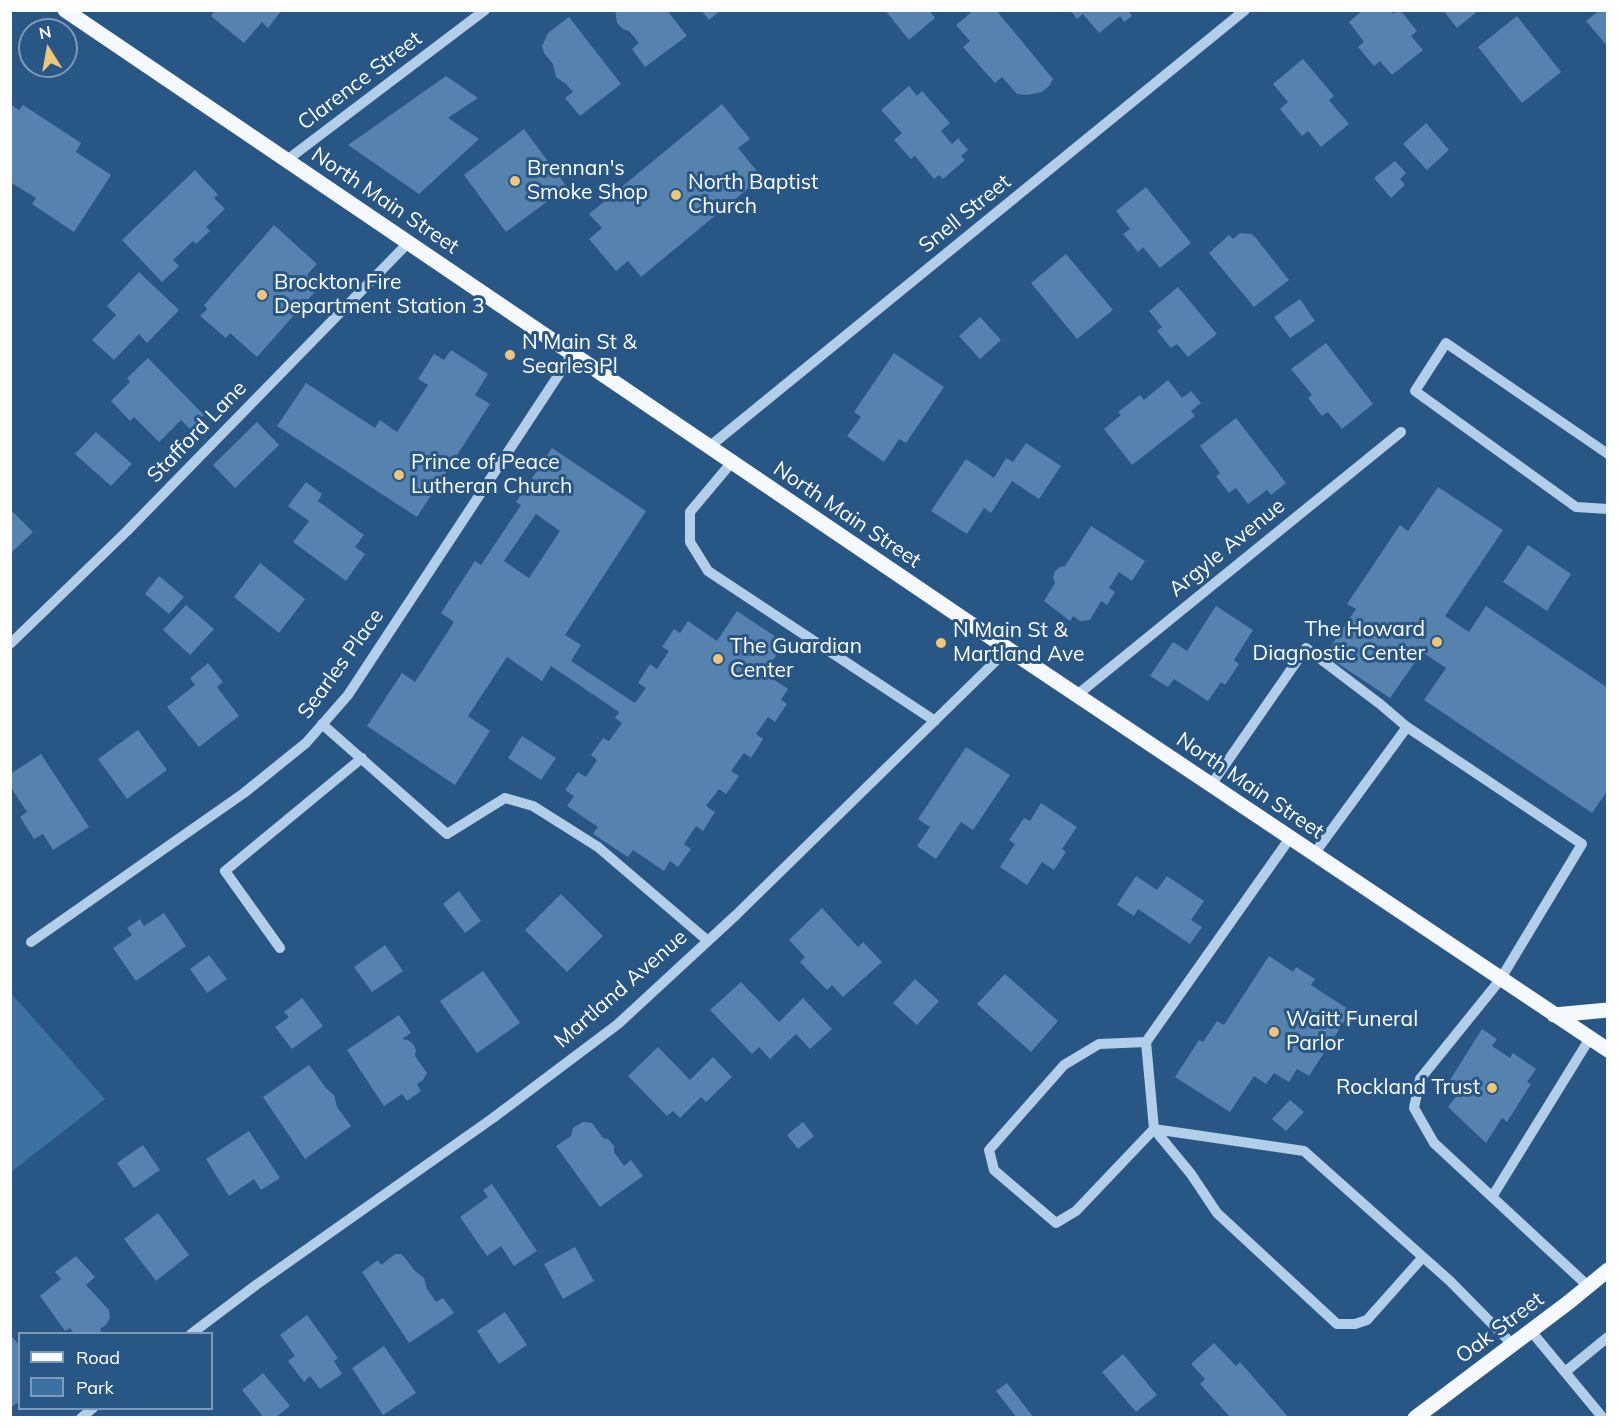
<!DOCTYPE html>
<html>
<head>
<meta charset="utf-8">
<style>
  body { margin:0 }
  #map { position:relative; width:1618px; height:1428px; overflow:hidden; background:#285685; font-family:Mulish,sans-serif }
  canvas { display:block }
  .frame { position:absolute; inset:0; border:12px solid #fff; pointer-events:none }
  .legend { position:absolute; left:18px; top:1332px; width:195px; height:78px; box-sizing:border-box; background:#285685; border:2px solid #7e9ab6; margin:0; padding:8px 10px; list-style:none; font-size:18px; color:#fff }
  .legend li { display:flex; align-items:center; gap:12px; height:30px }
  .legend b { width:30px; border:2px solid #7e9ab6 }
  .north { position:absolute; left:18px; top:18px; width:60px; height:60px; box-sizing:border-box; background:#285685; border:2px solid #7e9ab6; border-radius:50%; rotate:349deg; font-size:16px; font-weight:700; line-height:24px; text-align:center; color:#fff }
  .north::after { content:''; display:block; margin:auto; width:21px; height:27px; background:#efc679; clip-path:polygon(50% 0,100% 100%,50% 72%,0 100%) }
</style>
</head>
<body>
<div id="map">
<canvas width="1618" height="1428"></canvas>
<div class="frame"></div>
<ul class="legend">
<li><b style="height:8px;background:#f5f9fe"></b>Road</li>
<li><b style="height:16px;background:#3d71a2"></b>Park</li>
</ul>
<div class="north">N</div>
</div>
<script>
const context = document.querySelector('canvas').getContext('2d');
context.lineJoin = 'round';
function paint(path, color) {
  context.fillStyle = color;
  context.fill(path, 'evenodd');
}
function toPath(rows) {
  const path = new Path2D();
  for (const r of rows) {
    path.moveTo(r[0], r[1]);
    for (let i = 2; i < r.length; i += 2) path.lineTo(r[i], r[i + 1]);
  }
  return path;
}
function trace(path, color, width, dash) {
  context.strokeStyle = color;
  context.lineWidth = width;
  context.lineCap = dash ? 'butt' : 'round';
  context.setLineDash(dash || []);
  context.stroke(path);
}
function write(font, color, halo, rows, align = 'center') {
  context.font = font + ' Mulish,sans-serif';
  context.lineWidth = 6;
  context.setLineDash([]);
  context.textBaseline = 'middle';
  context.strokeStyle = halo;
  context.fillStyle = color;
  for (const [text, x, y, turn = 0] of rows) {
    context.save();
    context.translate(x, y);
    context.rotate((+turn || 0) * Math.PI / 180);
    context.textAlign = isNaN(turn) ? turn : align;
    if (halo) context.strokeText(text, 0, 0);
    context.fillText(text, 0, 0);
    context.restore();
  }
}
paint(toPath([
  [10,992,105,1099,11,1172,10,1172]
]), '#3d71a2');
paint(toPath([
  [215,10,282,10,268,28,262,22,244,43,211,16],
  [615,10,667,10,687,36,645,67,632,49,639,43,629,31,623,29,617,23],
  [701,10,721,10,709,20],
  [885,10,929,10,935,18,909,40],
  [974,10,996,10,1053,79,1050,85,1042,92,1028,95,1017,94,1002,77,995,83,963,47,970,41,956,25],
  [1070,10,1128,10,1132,16,1124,22,1120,16,1099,33,1083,14,1077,19],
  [1363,10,1391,10,1393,14,1400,10,1417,31,1411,36,1423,50,1392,75,1380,61,1374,66,1358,47,1364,42,1349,22],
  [1443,10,1479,10,1457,28],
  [1600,10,1608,10,1608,47,1586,21],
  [1517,16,1561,72,1522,103,1478,47],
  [569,17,621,84,580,116,565,98,573,92,566,84,556,77,553,64,544,53,542,46,548,33],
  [1303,59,1334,96,1329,100,1349,124,1321,147,1308,131,1302,136,1280,109,1288,102,1273,84],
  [446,76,478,98,448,118,479,139,419,194,348,145],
  [909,86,917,96,922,91,950,123,941,131,952,144,958,138,968,150,961,156,965,160,943,179,939,175,934,179,915,156,911,159,894,140,902,133,881,110],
  [10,104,19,110,23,105,81,143,76,152,111,175,74,232,32,204,36,198,10,182],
  [722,104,750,139,738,148,762,177,641,277,628,261,616,271,589,239,602,228,589,214],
  [1426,123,1449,150,1427,170,1403,144],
  [524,129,567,187,506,232,464,175],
  [1395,161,1406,173,1400,179,1405,185,1391,198,1374,178],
  [195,170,218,195,214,198,225,209,206,227,210,231,196,244,193,241,173,260,179,266,162,282,122,240],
  [1146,187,1191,243,1160,268,1143,247,1138,252,1123,234,1130,229,1116,211],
  [274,225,317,264,307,275,320,286,257,357,230,333,226,338,200,316,207,309,204,305],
  [1240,233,1251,234,1255,237,1289,280,1254,307,1209,253,1229,235,1233,239],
  [1066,254,1113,310,1077,339,1031,283],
  [139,272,179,310,147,343,139,334,114,360,92,340,116,315,107,306],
  [1178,287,1217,334,1188,357,1177,344,1171,348,1157,331,1162,327,1149,311],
  [1300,299,1315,321,1290,338,1274,317],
  [980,317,1001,340,980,359,959,336],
  [1326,343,1373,404,1342,429,1328,412,1322,416,1308,398,1312,395,1291,369],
  [451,350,488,374,475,395,490,404,417,517,277,426,306,383,375,428,380,420,397,432,428,385,418,379,434,354,444,360],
  [894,353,944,387,906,443,899,439,884,462,847,436,861,417,854,412],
  [148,358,204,415,190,429,181,420,159,442,134,417,130,421,111,401,130,382,127,378],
  [1168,380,1182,398,1191,391,1201,403,1191,411,1195,416,1132,465,1104,429,1121,415,1118,412,1140,395,1144,400],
  [1236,418,1286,483,1271,495,1267,490,1248,504,1236,488,1229,493,1216,476,1220,473,1200,446],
  [257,422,279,445,235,488,213,465],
  [96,432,132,464,111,486,75,454],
  [1026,443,1061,466,1039,499,1012,481,991,513,984,508,967,534,931,511,966,459,994,478,1006,458,1013,462],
  [552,448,646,511,565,635,581,645,571,661,635,703,646,688,638,683,650,664,657,669,669,651,662,647,674,629,680,633,688,621,717,641,737,611,785,643,764,673,788,689,781,700,787,704,775,722,768,717,756,734,763,739,751,758,744,753,731,771,739,776,726,794,719,789,706,806,715,812,703,831,696,826,684,844,691,849,678,867,670,861,664,871,633,850,628,857,593,834,598,827,567,806,574,796,565,790,578,772,586,777,597,760,591,755,603,738,609,741,622,723,615,718,619,712,551,666,542,681,507,657,468,716,490,731,455,785,367,726,402,673,415,682,454,622,441,613,475,561,481,565,521,505,516,502],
  [536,514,560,531,529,578,504,561],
  [306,482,322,494,318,501,364,535,355,547,365,554,346,581,293,542,309,521,288,506],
  [1438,487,1503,530,1445,616,1469,632,1486,606,1608,688,1608,790,1592,813,1424,700,1446,668,1422,652,1390,698,1325,655,1356,609,1347,604,1400,525,1408,531],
  [10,509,33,532,10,554],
  [1091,526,1145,561,1132,581,1119,572,1109,588,1115,592,1107,605,1101,601,1090,620,1080,621,1073,616,1070,621,1044,601,1055,583,1053,577,1055,571,1060,567,1065,566],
  [1528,545,1571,574,1547,611,1503,582],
  [260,563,305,599,279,633,234,597],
  [159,576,184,597,169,614,145,594],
  [186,605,214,629,190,655,163,630],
  [1216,606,1253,630,1234,660,1239,664,1225,685,1221,682,1208,701,1174,679,1168,687,1150,676,1173,642,1187,651],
  [208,663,223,682,217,687,239,716,199,747,167,707,195,685,190,678],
  [138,730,167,770,127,799,98,759],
  [522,736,556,758,541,780,508,758],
  [966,747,1010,775,973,830,961,822,936,859,917,846,930,827,918,819],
  [41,754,89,827,53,850,43,834,34,839,20,817,27,812,10,786,10,774],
  [1041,803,1077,827,1062,849,1066,852,1054,870,1042,862,1027,885,1000,867,1015,844,1009,840,1024,818,1030,821],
  [1136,876,1157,890,1167,876,1204,901,1191,920,1202,927,1190,944,1138,909,1134,916,1117,905],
  [459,891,481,921,465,933,443,904],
  [561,894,603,936,567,972,525,930],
  [822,908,858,947,863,942,882,962,843,997,832,985,827,990,800,962,805,957,789,940],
  [164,913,186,946,136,981,113,948,132,935,127,928,140,919,144,926],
  [385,945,403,971,372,992,354,967],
  [209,955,227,979,207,993,190,969],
  [1269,956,1293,972,1296,967,1315,979,1311,985,1351,1011,1309,1076,1297,1069,1289,1082,1274,1073,1266,1084,1254,1076,1230,1112,1175,1077,1199,1040,1203,1042,1217,1021,1224,1025],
  [483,971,520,1023,477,1053,440,1001],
  [1005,974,1058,1021,1031,1052,977,1004],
  [915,979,939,1001,917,1025,893,1003],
  [741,982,779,1022,803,998,832,1029,810,1049,796,1034,770,1059,759,1047,752,1054,710,1010],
  [302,998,323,1026,292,1049,275,1027,289,1017,284,1012],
  [399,1015,411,1033,402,1039,408,1040,413,1044,416,1050,415,1056,427,1073,423,1080,417,1084,421,1091,407,1101,402,1094,384,1106,347,1050],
  [1482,1029,1497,1039,1492,1046,1510,1058,1513,1053,1536,1069,1527,1082,1531,1084,1507,1122,1502,1118,1486,1143,1448,1107,1460,1091,1448,1083],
  [658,1047,690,1080,713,1057,732,1077,706,1102,701,1097,680,1118,673,1111,667,1116,628,1076],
  [309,1065,326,1088,334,1095,337,1107,351,1126,305,1159,263,1097],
  [1290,1100,1304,1112,1286,1131,1272,1119],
  [583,1122,592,1123,603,1138,608,1139,614,1146,614,1152,624,1166,631,1160,643,1176,600,1207,556,1146,571,1136,573,1128],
  [803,1122,814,1136,798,1149,787,1135],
  [249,1131,280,1178,261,1190,254,1179,229,1196,206,1159],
  [143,1145,160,1170,134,1188,117,1163],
  [492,1184,537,1251,514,1266,501,1246,487,1256,460,1217,488,1197,483,1190],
  [158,1213,189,1255,156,1281,124,1239],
  [575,1247,594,1281,563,1299,544,1264],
  [395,1254,401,1254,406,1259,414,1270,424,1278,427,1289,436,1302,443,1298,454,1313,409,1343,362,1272,378,1260,381,1265],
  [76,1256,95,1277,86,1285,109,1310,110,1318,106,1325,100,1329,103,1334,74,1334,70,1328,65,1331,40,1296,61,1279,55,1272],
  [505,1312,527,1345,499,1364,477,1331],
  [307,1315,338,1358,334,1361,342,1374,320,1389,310,1376,304,1382,288,1361,295,1356,280,1335],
  [10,1334,20,1346,20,1401,10,1408],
  [1214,1343,1236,1366,1240,1362,1289,1418,1231,1418,1200,1384,1205,1379,1191,1364],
  [384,1346,416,1393,383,1415,352,1368],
  [1123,1354,1157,1395,1136,1412,1102,1372],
  [263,1373,290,1406,275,1418,264,1418,242,1390],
  [1007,1383,1034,1418,1017,1418,996,1391]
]), '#5582af');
trace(toPath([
  [287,160,485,10],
  [709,447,1245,10],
  [1608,454,1446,343,1415,391,1576,507,1608,509],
  [732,462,690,512,690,542,708,571,935,721],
  [10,644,127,531,408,243],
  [1077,695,1401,432],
  [322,724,447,834,505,798,533,806,598,847,708,941],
  [1211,785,1306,648,1380,704,1407,727],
  [1314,854,1407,727,1582,844,1500,980,1420,1079,1414,1108,1434,1143,1588,1286],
  [31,942,244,793,306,743,348,695,573,353],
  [280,948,225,871,362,758],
  [1146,1042,1099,1044,1064,1065,989,1150,994,1170,1056,1223,1076,1211,1154,1129,1146,1042,1290,838],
  [1492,1197,1590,1038],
  [1423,1257,1367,1320,1355,1324,1337,1324,1217,1213,1191,1174,1154,1129,1304,1151,1423,1257,1450,1281,1513,1345],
  [1531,1331,1603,1418],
  [191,1334,256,1285,493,1118,618,1024,736,915,1008,649],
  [1565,1372,1608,1337],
  [81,1418,93,1408]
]), '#b3cee8', 10);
trace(toPath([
  [65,10,1008,649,1608,1050],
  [1554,1015,1608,1010],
  [1415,1418,1569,1302,1608,1270]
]), '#f5f9fe', 15);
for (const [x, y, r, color] of [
  [515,181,6,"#efc679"],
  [676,195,6,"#efc679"],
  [262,295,6,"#efc679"],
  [510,355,6,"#efc679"],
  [399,475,6,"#efc679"],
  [1437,642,6,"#efc679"],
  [941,643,6,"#efc679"],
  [718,659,6,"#efc679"],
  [1274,1032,6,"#efc679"],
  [1492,1088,6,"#efc679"]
]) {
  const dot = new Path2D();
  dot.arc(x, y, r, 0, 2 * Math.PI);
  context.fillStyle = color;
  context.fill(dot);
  trace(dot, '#285685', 2);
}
write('21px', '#fff', '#285685', [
  ["Clarence Street",360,81,-37],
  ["North Main Street",385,201,34],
  ["Snell Street",965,214,-39],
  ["Stafford Lane",197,432,-46],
  ["North Main Street",847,515,34],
  ["Argyle Avenue",1227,548,-39],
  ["Searles Place",341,664,-54],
  ["North Main Street",1250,786,34],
  ["Martland Avenue",621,989,-41],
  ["Oak Street",1500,1328,-37]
]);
write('21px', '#fff', '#285685', [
  ["Brennan's",527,169],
  ["Smoke Shop",527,193],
  ["North Baptist",688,183],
  ["Church",688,207],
  ["Brockton Fire",274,283],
  ["Department Station 3",274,307],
  ["N Main St &",522,343],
  ["Searles Pl",522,367],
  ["Prince of Peace",411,463],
  ["Lutheran Church",411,487],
  ["The Howard",1425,630,"right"],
  ["Diagnostic Center",1425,654,"right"],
  ["N Main St &",953,631],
  ["Martland Ave",953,655],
  ["The Guardian",730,647],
  ["Center",730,671],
  ["Waitt Funeral",1286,1020],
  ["Parlor",1286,1044],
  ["Rockland Trust",1480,1088,"right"]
], 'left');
</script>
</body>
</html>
